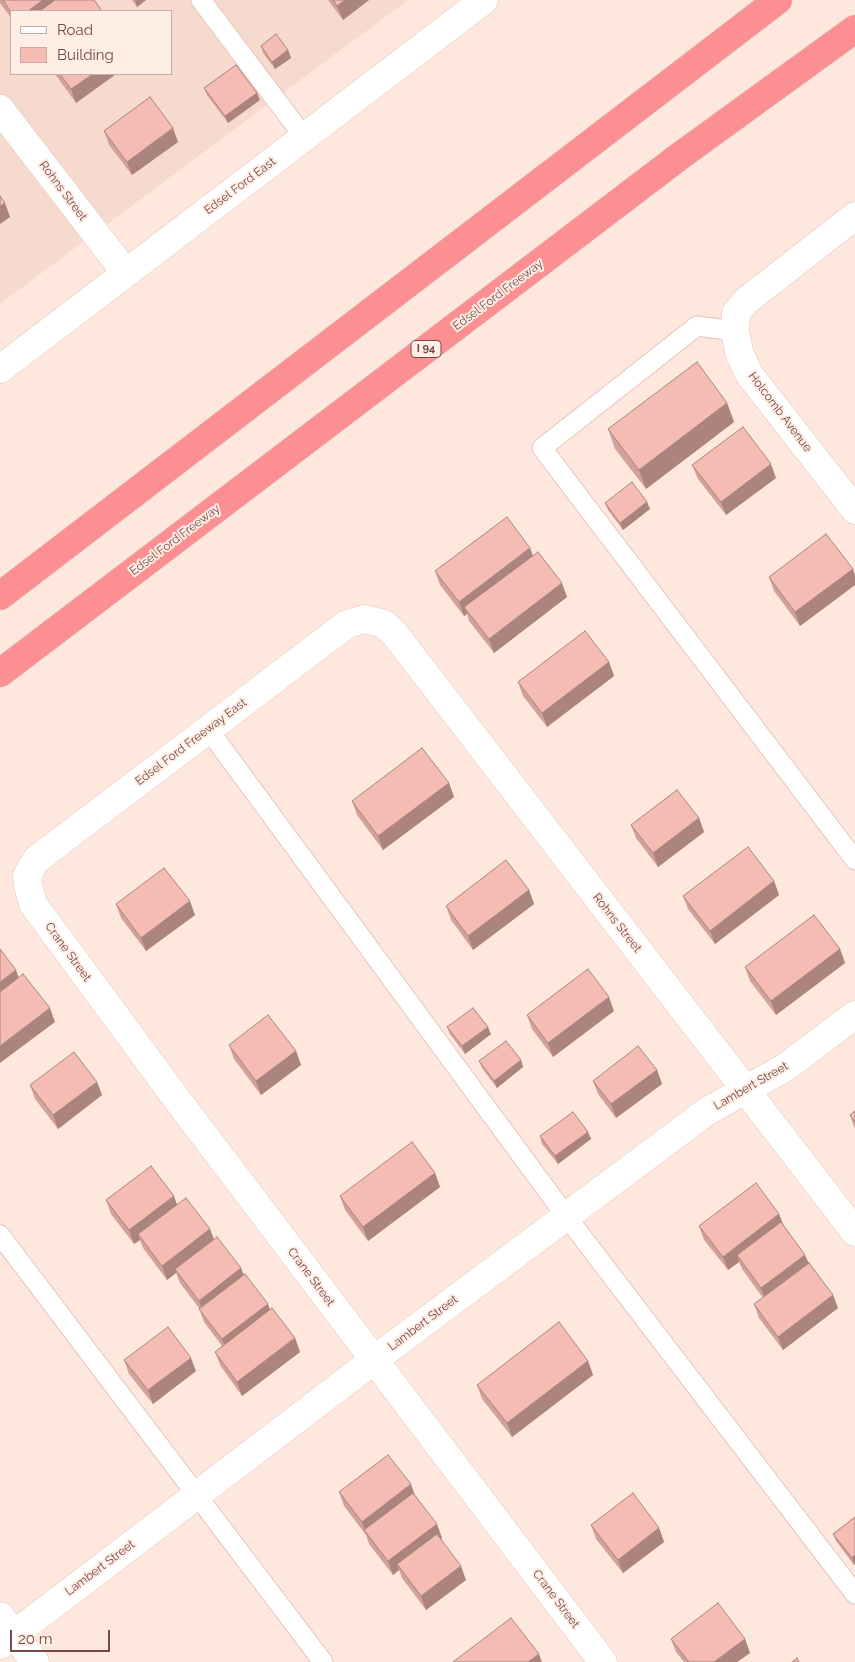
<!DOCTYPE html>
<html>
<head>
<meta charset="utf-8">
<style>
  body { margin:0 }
  #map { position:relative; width:855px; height:1662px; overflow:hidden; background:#fee8dd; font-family:Raleway,sans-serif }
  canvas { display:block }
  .legend { position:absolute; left:10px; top:10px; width:162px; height:65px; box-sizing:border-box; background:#ffeee5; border:1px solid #c7aca5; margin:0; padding:6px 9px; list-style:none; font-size:15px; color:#744945 }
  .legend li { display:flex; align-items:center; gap:10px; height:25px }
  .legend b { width:25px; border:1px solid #c7aca5 }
  .scale { position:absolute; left:10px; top:1630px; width:100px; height:22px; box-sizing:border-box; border:2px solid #744945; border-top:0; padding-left:6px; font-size:15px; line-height:18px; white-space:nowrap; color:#744945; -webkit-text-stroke:4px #ffeee5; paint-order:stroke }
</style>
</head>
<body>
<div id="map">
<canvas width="855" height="1662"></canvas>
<ul class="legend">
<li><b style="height:6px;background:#fff"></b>Road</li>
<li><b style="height:14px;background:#f4bcb3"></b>Building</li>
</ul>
<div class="scale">20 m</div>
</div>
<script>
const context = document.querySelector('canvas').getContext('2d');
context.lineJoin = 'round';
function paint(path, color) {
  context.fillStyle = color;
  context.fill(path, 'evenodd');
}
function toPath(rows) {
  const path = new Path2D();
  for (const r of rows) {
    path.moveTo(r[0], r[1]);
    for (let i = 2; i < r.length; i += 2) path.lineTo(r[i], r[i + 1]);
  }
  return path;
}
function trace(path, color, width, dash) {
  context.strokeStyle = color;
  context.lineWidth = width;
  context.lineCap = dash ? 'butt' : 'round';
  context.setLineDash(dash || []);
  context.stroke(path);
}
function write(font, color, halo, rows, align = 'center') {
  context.font = font + ' Raleway,sans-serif';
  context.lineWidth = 4;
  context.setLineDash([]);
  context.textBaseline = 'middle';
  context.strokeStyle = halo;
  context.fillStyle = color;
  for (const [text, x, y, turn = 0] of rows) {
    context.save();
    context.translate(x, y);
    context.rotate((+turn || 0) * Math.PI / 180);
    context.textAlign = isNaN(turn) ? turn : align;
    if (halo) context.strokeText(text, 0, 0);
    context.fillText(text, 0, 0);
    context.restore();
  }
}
paint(toPath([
  [0,0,408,0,0,304],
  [11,11,171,11,171,74,11,74]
]), '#f7dace');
const service = toPath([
  [201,0,304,137],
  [735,331,697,326,542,448,855,860],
  [208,729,566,1216,855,1594],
  [0,1235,323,1662]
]);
const minor = toPath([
  [0,109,126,273],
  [855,216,746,301,736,313,735,331,739,352,749,374,855,510],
  [0,1616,35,1662],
  [0,1645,374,1360,706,1112,786,1067,855,1015],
  [603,1662,173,1094,33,904,28,886,27,876,36,860,347,624,365,619,384,624,394,633,855,1232]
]);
const tertiary = toPath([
  [0,369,484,0]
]);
const motorway = toPath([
  [0,596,778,0],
  [0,673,680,156,855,29]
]);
trace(service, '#e4c4bc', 21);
trace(minor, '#e4c4bc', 29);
trace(tertiary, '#e4c4bc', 29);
trace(motorway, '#d8cccb', 29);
trace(service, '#fff', 19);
trace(minor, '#fff', 28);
trace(tertiary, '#fff', 28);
trace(motorway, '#fc8f91', 28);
paint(toPath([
  [0,0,94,0,11,11,11,18,0,3],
  [132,0,146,0,137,7],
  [328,0,369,0,343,20],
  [261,46,288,50,291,58,275,69,263,53],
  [55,74,116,74,76,103],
  [204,88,257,93,260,100,228,123,207,95],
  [104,131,178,142,132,175,109,145],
  [727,403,734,422,646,489,615,449,608,429],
  [692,465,776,478,726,515,698,479],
  [647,502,650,509,623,530,608,510,605,503],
  [530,548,533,556,567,597,494,653,469,621,467,614,464,616,440,585,435,571],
  [853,569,855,576,855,585,800,626,774,591,769,577],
  [609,662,614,676,547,727,523,696,518,682],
  [449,783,454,797,383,850,357,815,352,801],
  [699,818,704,832,658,867,636,838,631,825],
  [774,881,779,895,715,944,688,909,683,896],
  [529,890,534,904,473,950,451,920,446,906],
  [116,904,195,915,146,951,121,918],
  [840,949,845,963,776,1015,750,981,745,967],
  [614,1011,553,1057,532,1029,527,1015],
  [447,1027,491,1034,465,1054,450,1034],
  [229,1045,296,1051,301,1065,261,1095,234,1059],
  [521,1060,523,1067,497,1088,482,1068,479,1061],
  [657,1070,662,1084,616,1118,598,1094,593,1081],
  [97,1082,102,1095,58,1129,35,1099,30,1085],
  [855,1111,855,1129,850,1115],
  [588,1132,591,1139,558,1164,542,1144,540,1136],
  [435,1173,440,1187,368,1241,345,1210,340,1196],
  [106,1200,177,1204,210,1229,214,1239,241,1268,244,1275,270,1310,295,1338,300,1352,242,1396,220,1365,215,1352,222,1346,204,1322,199,1308,180,1283,176,1273,167,1280,143,1248,140,1240,134,1244,111,1214],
  [779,1214,784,1226,809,1263,833,1295,838,1308,783,1350,759,1318,754,1304,763,1298,742,1269,739,1262,728,1270,704,1240,699,1226],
  [124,1360,196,1371,153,1404,129,1374],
  [588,1361,593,1375,512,1437,482,1399,477,1385],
  [339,1492,415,1496,442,1538,441,1539,466,1580,426,1610,402,1578,399,1570,393,1575,369,1544,366,1535,344,1506],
  [855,1517,855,1564,854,1565,836,1541,833,1534],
  [591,1525,659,1528,664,1542,623,1573,596,1539],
  [671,1639,745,1639,750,1653,737,1662,684,1662,676,1652]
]), '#d2a29a');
paint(toPath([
  [43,0,67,0,52,11,28,11],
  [135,0,146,0,137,7],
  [345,0,369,0,343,20,337,6],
  [288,50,291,58,275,69,272,62],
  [93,74,116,74,76,103,71,89],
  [257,93,260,100,228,123,225,116],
  [173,128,178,142,132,175,127,162],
  [5,203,10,217,0,224,0,206],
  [727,403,734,422,646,489,639,470],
  [771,464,776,478,726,515,721,502],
  [647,502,650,509,623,530,620,523],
  [530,548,535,562,464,607,467,614,464,616,459,602],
  [853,569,855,576,855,585,800,626,795,612],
  [562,583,567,597,494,653,489,639],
  [609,662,614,676,547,727,542,713],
  [449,783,454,797,383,850,378,836],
  [699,818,704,832,658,867,653,853],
  [774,881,779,895,715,944,710,931],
  [529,890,534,904,473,950,468,936],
  [190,901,195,915,146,951,141,938],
  [840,949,845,963,776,1015,771,1001],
  [16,970,21,984,0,1000,0,982],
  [609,997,614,1011,553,1057,548,1043],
  [50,1008,55,1022,0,1063,0,1046],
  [488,1027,491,1034,465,1054,462,1046],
  [296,1051,301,1065,261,1095,256,1081],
  [521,1060,523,1067,497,1088,494,1081],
  [657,1070,662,1084,616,1118,611,1104],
  [97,1082,102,1095,58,1129,53,1115],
  [588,1132,591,1139,558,1164,555,1156],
  [435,1173,440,1187,368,1241,363,1227],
  [174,1196,179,1210,138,1234,140,1240,134,1244,129,1230],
  [779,1214,784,1228,737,1255,739,1262,728,1270,723,1257],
  [210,1229,215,1243,175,1269,176,1273,167,1280,162,1266],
  [805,1255,811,1268,766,1302,761,1288],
  [241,1268,246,1282,204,1315,199,1301],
  [833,1295,838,1308,783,1350,778,1337],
  [268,1304,273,1318,227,1353,222,1339],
  [295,1338,300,1352,242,1396,237,1382],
  [191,1358,196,1371,153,1404,148,1390],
  [588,1361,593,1375,512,1437,507,1423],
  [411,1484,416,1498,365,1531,362,1522],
  [437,1524,442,1538,400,1569,397,1564,399,1570,393,1575,388,1561],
  [659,1528,664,1542,623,1573,618,1560],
  [855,1555,855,1564,854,1565,852,1558],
  [461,1566,466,1580,426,1610,421,1596],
  [745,1639,750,1653,737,1662,714,1662],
  [539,1654,542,1662,528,1662]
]), '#ab847d');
const building = toPath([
  [3,0,43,0,28,11,11,12,3,0],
  [55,0,94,0,102,11,40,11,55,0],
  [333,0,345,0,337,6,333,0],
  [276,34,288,50,272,62,261,46,276,34],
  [236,65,257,93,225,116,204,88,236,65],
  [60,74,93,74,71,89,60,74],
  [150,97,173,128,127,162,104,131,150,97],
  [0,196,5,203,0,206,0,196],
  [697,362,727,403,639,470,608,429,697,362],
  [743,427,771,464,721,502,692,465,743,427],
  [632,482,647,502,620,523,605,503,632,482],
  [507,517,530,548,459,602,435,571,507,517],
  [826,534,853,569,795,612,769,577,826,534],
  [538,552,562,583,489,639,464,607,538,552],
  [585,631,609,662,542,713,518,682,585,631],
  [422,748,449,783,378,836,352,801,422,748],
  [677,790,699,818,653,853,631,825,677,790],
  [748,847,774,881,710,931,683,896,748,847],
  [506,860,529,890,468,936,446,906,506,860],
  [164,868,190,901,141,938,116,904,164,868],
  [814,915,840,949,771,1001,745,967,814,915],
  [0,949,16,970,0,982,0,949],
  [588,969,609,997,548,1043,527,1015,588,969],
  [23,974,50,1008,0,1046,0,992,23,974],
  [473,1008,488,1027,462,1046,447,1027,473,1008],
  [268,1015,296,1051,256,1081,229,1045,268,1015],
  [506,1041,521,1060,494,1081,479,1061,506,1041],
  [638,1046,657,1070,611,1104,593,1081,638,1046],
  [74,1052,97,1082,53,1115,30,1085,74,1052],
  [855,1111,855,1122,850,1115,855,1111],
  [573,1112,588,1132,555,1156,540,1136,573,1112],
  [412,1142,435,1173,363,1227,340,1196,412,1142],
  [151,1166,174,1196,129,1230,106,1200,151,1166],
  [756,1183,779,1214,723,1257,699,1226,756,1183],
  [186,1198,210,1229,162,1266,138,1234,186,1198],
  [781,1222,805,1255,761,1288,737,1255,781,1222],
  [217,1237,241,1268,199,1301,175,1269,217,1237],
  [809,1263,833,1295,778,1337,754,1304,809,1263],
  [245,1274,268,1304,222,1339,199,1309,245,1274],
  [272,1308,295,1338,237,1382,215,1352,272,1308],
  [559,1322,588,1361,507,1423,477,1385,559,1322],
  [168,1327,191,1358,148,1390,124,1360,168,1327],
  [388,1455,411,1484,362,1522,339,1492,388,1455],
  [413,1493,437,1524,388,1561,364,1530,413,1493],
  [633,1493,659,1528,618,1560,591,1525,633,1493],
  [855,1517,855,1555,852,1558,833,1534,855,1517],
  [437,1534,461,1566,421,1596,397,1564,437,1534],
  [718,1603,745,1639,714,1662,689,1662,671,1639,718,1603],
  [511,1618,539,1654,528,1662,453,1662,511,1618],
  [797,1658,799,1662,792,1662,797,1658]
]);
paint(building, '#f4bcb3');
trace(building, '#ab847d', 1);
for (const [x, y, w] of [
  [426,349,30]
]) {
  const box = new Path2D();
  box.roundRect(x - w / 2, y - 8.5, w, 17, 4);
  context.fillStyle = '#ffeee5';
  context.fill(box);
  trace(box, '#744945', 1);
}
write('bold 11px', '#744945', null, [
  ["I 94",426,349]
]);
write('12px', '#744945', '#ffeee5', [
  ["Edsel Ford East",240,186,-37],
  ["Rohns Street",63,191,53],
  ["Edsel Ford Freeway",498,295,-37],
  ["Holcomb Avenue",780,412,53],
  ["Edsel Ford Freeway",175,540,-37],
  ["Edsel Ford Freeway East",191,742,-37],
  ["Rohns Street",617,923,52],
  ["Crane Street",68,952,54],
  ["Lambert Street",751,1086,-30],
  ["Crane Street",311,1277,53],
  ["Lambert Street",423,1323,-37],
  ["Lambert Street",100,1568,-37],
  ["Crane Street",556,1599,53]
]);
</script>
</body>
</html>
